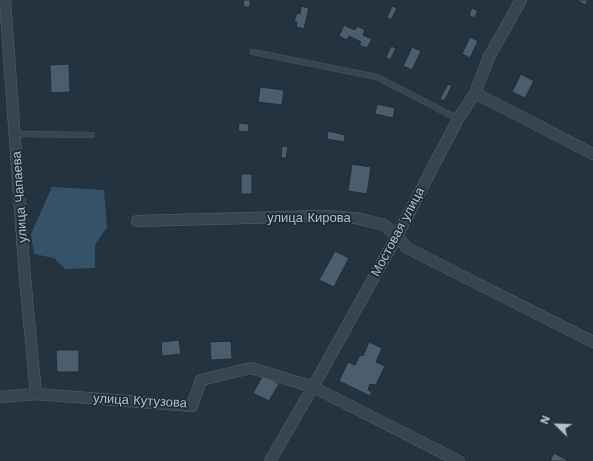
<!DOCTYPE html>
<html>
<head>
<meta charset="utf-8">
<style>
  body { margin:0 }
  #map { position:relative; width:593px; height:461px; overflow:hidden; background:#233440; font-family:"Work Sans",sans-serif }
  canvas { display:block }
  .north { position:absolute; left:537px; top:405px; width:40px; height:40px; -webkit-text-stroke:3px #1c2a35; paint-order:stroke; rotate:293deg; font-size:11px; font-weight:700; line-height:16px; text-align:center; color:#b3c0cb }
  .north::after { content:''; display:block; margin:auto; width:14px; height:18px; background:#b3c0cb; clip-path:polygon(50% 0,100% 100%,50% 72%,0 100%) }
</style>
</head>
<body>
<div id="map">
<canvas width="593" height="461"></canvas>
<div class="north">N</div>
</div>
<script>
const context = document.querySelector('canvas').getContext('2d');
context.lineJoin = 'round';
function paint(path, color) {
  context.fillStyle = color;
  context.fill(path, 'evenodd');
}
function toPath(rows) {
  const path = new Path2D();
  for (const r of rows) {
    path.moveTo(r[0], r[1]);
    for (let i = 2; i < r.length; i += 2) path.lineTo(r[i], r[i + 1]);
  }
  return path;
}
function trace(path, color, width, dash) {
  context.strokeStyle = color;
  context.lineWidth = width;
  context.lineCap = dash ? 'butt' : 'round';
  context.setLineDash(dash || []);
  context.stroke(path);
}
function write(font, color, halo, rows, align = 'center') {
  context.font = font + ' "Work Sans",sans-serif';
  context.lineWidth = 3.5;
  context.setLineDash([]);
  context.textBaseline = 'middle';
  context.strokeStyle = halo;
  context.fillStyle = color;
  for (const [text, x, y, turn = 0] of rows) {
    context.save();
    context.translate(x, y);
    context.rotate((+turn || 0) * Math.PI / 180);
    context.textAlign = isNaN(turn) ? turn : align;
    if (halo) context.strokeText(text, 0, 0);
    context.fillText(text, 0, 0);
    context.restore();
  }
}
paint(toPath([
  [52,187,104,190,107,227,95,245,95,268,65,269,54,258,34,254,31,234]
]), '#355368');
const building = toPath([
  [243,0,250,0,250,7,244,7,243,0],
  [577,0,588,0,585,5,577,0],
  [301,6,309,8,304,29,296,27,297,22,294,21,297,13,300,14,301,6],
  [392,6,397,8,391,20,387,17,392,6],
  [472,8,478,11,474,18,469,15,472,8],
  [344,25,355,30,357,26,365,30,363,35,372,39,367,48,359,45,361,42,349,36,347,40,339,36,344,25],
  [470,37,478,41,470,58,462,54,470,37],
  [391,46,396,48,390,60,386,57,391,46],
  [412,47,421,51,412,70,403,66,412,47],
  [69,64,70,92,51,93,50,65,69,64],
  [521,74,534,81,525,98,512,92,521,74],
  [448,84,452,86,444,101,440,99,448,84],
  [260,87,284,90,282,105,258,102,260,87],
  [377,104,395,108,393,118,375,114,377,104],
  [239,123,249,124,248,132,238,131,239,123],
  [328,131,345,135,344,142,327,139,328,131],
  [282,146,288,147,286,158,281,158,282,146],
  [352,164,371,167,367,194,348,191,352,164],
  [241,174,252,174,252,194,241,194,241,174],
  [335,251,349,258,334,287,319,280,335,251],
  [179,340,181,354,162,356,161,342,179,340],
  [231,341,232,359,211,360,210,342,231,341],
  [369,342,382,348,376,362,385,366,376,385,370,384,368,390,372,392,370,396,339,381,348,362,355,365,360,355,363,356,369,342],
  [56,350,79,350,79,372,57,372,56,350],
  [263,375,279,384,269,401,253,393,263,375],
  [554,453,569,461,550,461,554,453]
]);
paint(building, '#4c5e6c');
trace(building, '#1e2c37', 1);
const service = toPath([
  [253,52,377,77,458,119],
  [16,134,92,135]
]);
const minor = toPath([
  [5,0,25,278,36,394],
  [475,93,593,154],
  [137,221,322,216,356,218,384,225,397,236,407,248,593,342],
  [0,397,36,394,192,406,201,380,251,368,313,387,459,461],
  [270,461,313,387,397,236,458,119,475,93,489,57,521,0]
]);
trace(service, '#55636e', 6);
trace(minor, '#55636e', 12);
trace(service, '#374550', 5.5);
trace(minor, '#374550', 11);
write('13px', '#b3c0cb', '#1c2a35', [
  ["улица Чапаева",20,197,-94],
  ["улица Кирова",309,218],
  ["Мостовая улица",398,232,-62],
  ["улица Кутузова",140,401,3]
]);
</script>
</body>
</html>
